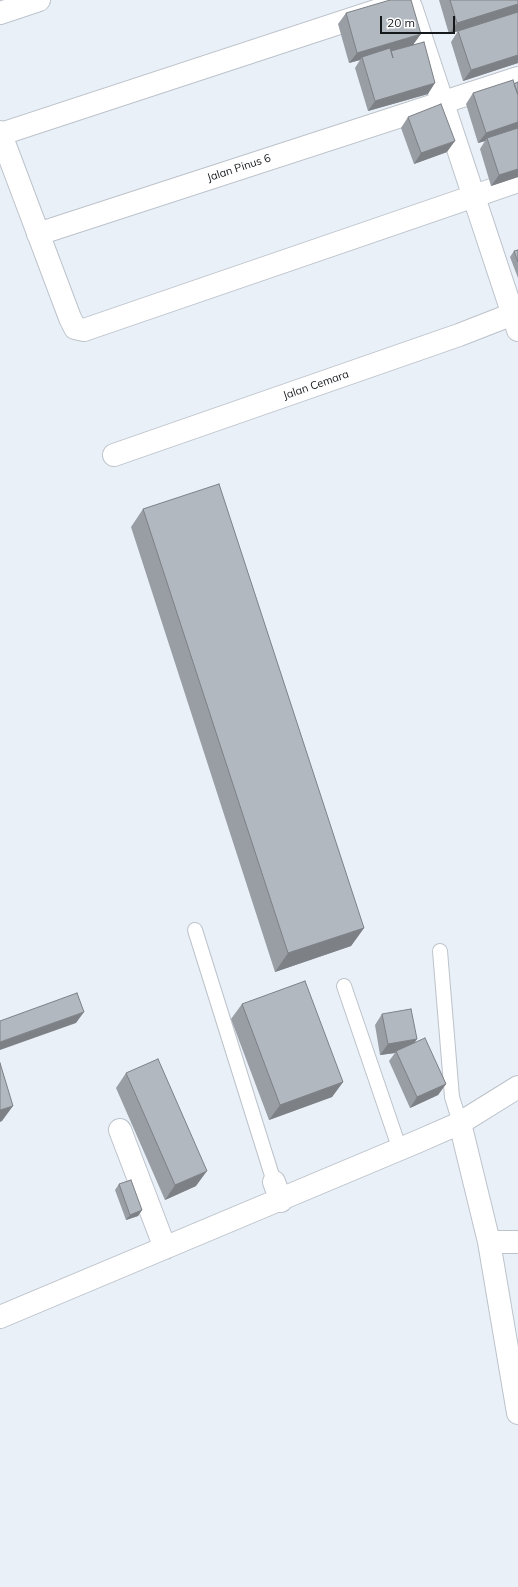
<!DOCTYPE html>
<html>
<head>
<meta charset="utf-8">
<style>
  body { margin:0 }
  #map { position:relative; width:518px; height:1587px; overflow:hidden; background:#e9f0f8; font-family:Mulish,sans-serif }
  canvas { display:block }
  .scale { position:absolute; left:380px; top:16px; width:75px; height:18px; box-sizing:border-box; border:2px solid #16191c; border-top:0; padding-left:5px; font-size:12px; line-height:14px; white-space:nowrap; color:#16191c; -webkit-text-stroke:3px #fff; paint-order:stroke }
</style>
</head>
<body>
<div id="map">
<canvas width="518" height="1587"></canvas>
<div class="scale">20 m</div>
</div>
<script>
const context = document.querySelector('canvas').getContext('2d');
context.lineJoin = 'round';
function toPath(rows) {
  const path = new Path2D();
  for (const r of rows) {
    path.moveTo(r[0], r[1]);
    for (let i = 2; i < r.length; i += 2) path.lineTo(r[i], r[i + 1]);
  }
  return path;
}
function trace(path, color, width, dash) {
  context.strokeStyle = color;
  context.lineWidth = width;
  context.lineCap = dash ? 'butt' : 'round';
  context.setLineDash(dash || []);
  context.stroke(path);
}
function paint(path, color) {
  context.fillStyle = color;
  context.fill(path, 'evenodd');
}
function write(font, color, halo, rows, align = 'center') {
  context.font = font + ' Mulish,sans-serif';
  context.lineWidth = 3.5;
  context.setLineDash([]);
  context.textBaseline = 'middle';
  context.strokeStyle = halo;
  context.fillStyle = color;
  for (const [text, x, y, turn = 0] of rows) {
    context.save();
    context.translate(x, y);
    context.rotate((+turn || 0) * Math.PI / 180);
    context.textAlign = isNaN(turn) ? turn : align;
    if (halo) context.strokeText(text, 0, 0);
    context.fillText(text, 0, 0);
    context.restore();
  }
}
const lane = toPath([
  [195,930,274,1182],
  [440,951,452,1097,460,1123],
  [344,986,400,1150]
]);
const street = toPath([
  [411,7,518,330],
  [0,13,39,0],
  [0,132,70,318,75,328,84,330,518,181],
  [1,134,409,0],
  [38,234,518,78],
  [114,455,459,335,518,312],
  [460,1123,489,1242,518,1413],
  [120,1130,165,1248],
  [274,1182,281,1201],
  [489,1242,518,1242],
  [0,1317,419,1141,460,1123,518,1087]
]);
trace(lane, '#bdc3cb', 16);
trace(street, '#bdc3cb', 24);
trace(lane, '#fff', 14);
trace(street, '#fff', 22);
paint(toPath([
  [439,0,518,0,518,63,463,81,451,42,458,31,449,34],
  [346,13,414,44,428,94,368,111,355,68,360,60,349,63,338,24],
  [518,82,518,177,491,186,480,149,485,141,478,143,466,104,473,93],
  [408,117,447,152,414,164,401,128],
  [518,250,518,278,510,257,514,251],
  [143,509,364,928,351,946,275,972,131,527],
  [242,1004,343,1082,332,1097,269,1120,231,1019],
  [382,1014,417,1039,415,1042,446,1084,438,1095,410,1108,389,1061,395,1053,380,1055,375,1025],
  [126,1073,196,1186,165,1200,116,1088],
  [119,1184,142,1210,138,1216,126,1220,115,1190]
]), '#999ea5');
paint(toPath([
  [518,4,518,13,449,34,457,23],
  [421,34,413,45,363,59,362,57,360,60,349,63,357,53],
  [518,55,518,63,463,81,471,70],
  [435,83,428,94,368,111,375,101],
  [518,122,518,131,487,138,485,141,478,143,486,133],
  [455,141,447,152,414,164,421,153],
  [518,169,518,177,491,186,499,175],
  [364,928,351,946,275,972,288,953],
  [84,1012,76,1023,0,1050,0,1042],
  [417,1039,409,1050,396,1051,395,1053,380,1055,388,1044],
  [343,1082,332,1097,269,1120,280,1105],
  [446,1084,438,1095,410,1108,417,1097],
  [13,1106,2,1121,0,1122,0,1110],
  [207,1171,196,1186,165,1200,175,1185],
  [142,1210,138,1216,126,1220,130,1215]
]), '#7d8186');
const building = toPath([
  [390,0,411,0,421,34,357,53,346,13,390,0],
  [450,0,518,0,518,4,457,23,450,0],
  [518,12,518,55,471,70,458,31,518,12],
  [424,42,435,83,375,101,362,57,390,48,393,58,391,51,424,42],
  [513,80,518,95,518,122,486,133,473,93,513,80],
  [518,82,518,95,514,84,518,82],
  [441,104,455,141,421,153,408,117,441,104],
  [518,128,518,169,499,175,487,138,518,128],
  [518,250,518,262,514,251,518,250],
  [219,484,364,928,288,953,143,509,219,484],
  [305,981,343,1082,280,1105,242,1004,305,981],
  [77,993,84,1012,0,1042,0,1021,77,993],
  [411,1009,417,1039,388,1044,382,1014,411,1009],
  [425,1038,446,1084,417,1097,396,1051,425,1038],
  [158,1059,207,1171,175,1185,126,1073,158,1059],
  [0,1063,13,1106,0,1110,0,1063],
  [131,1180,142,1210,130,1215,119,1184,131,1180]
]);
paint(building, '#b2b8c0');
trace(building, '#7d8186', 1);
write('11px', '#16191c', '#fff', [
  ["Jalan Pinus 6",239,168,-18],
  ["Jalan Cemara",316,385,-19]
]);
</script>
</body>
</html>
